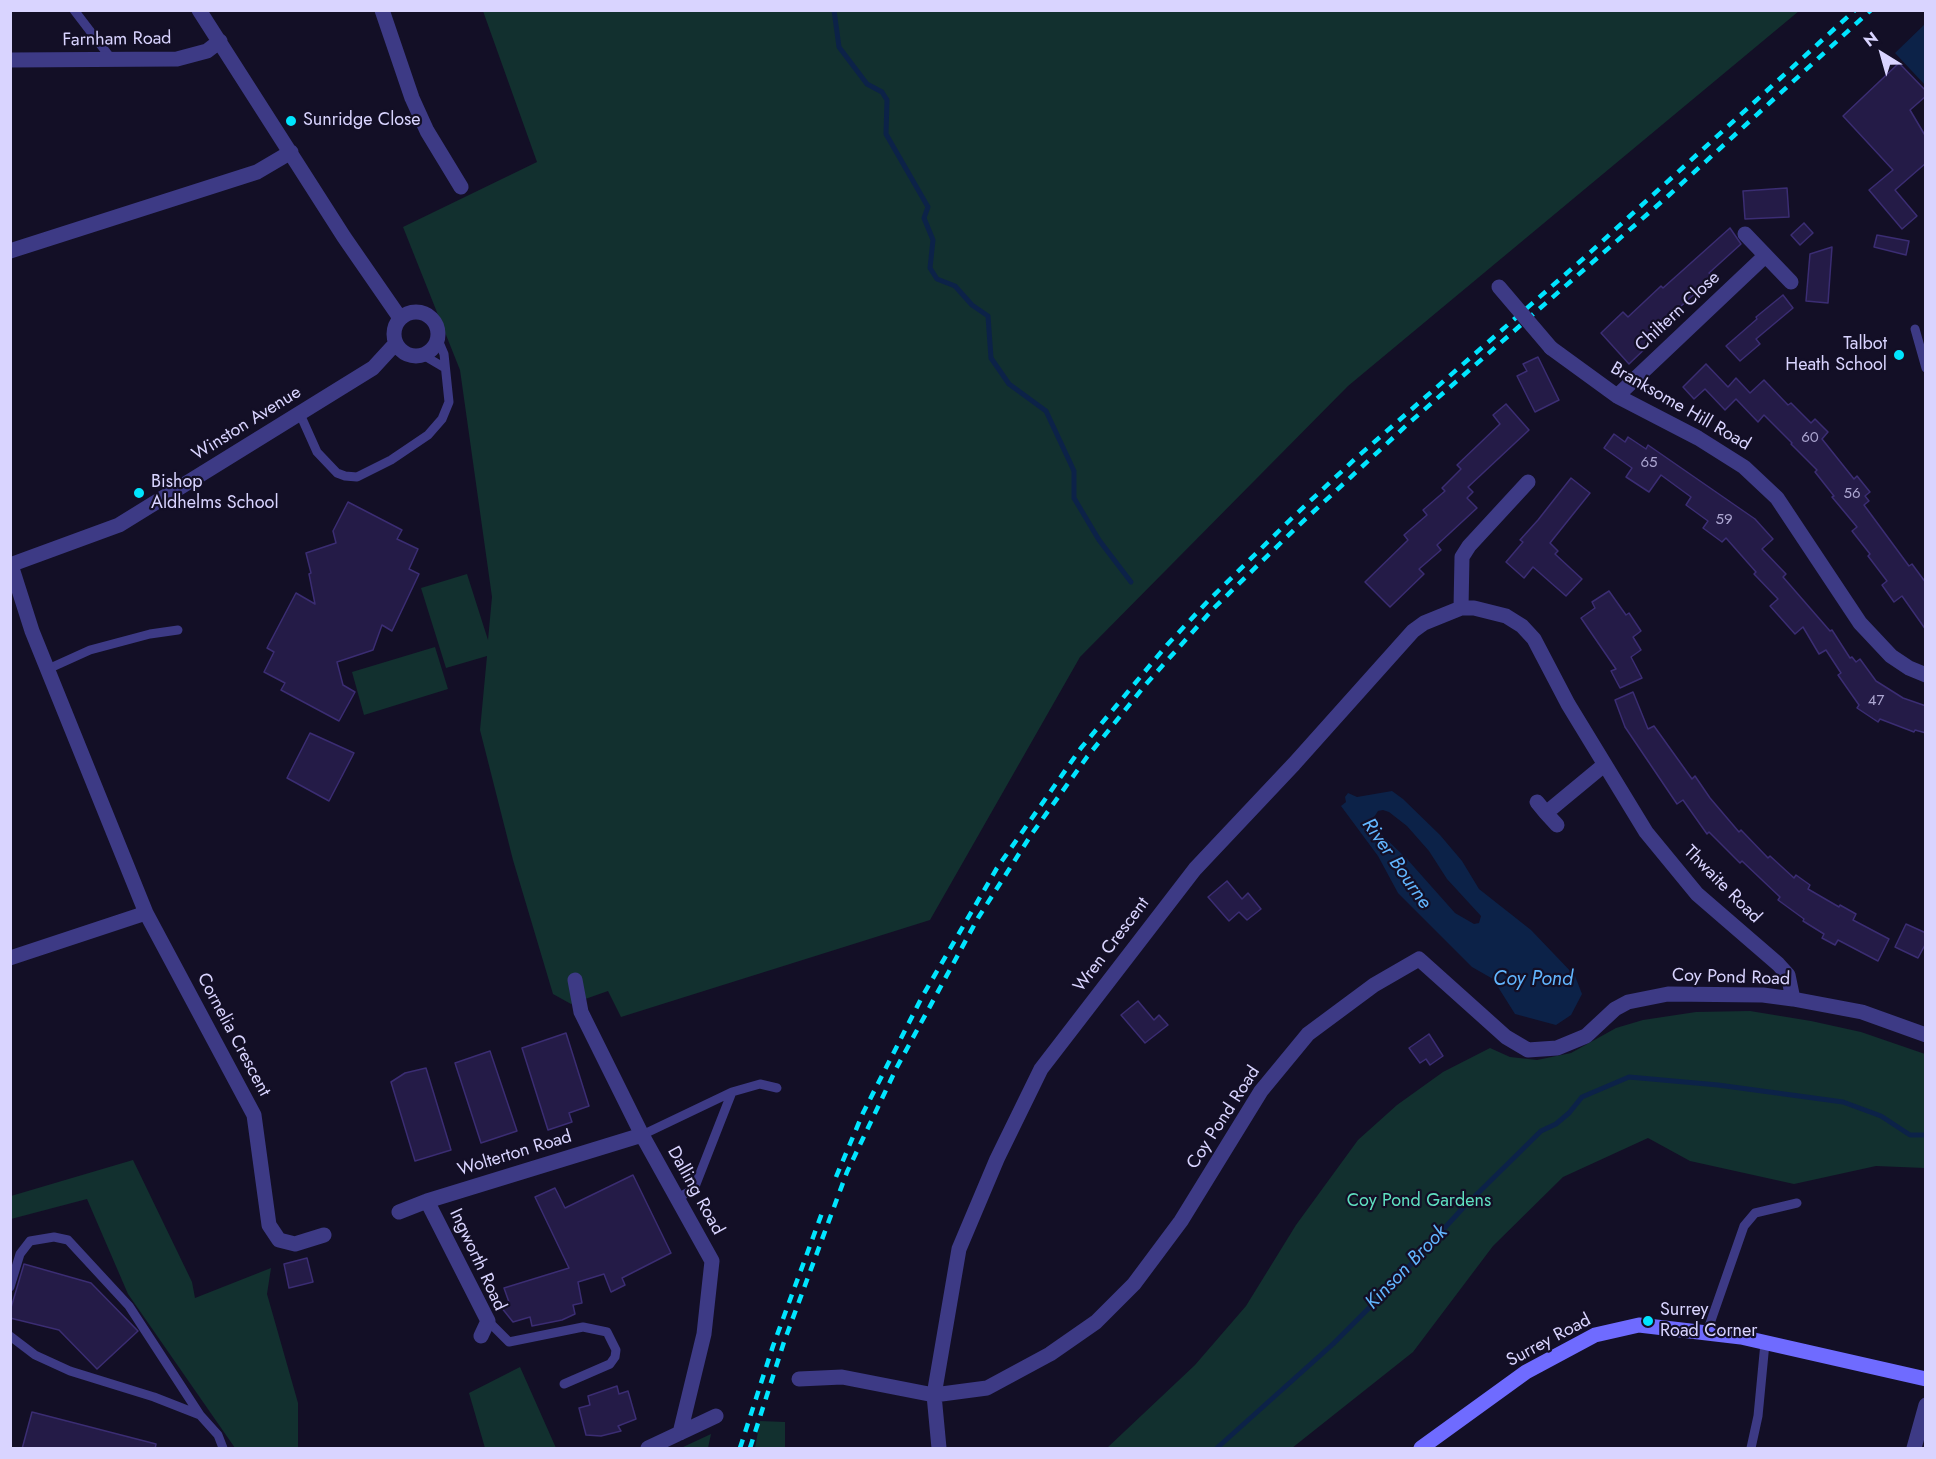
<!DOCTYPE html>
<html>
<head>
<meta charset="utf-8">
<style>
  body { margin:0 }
  #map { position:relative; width:1936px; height:1459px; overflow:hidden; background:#130f26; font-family:Jost,sans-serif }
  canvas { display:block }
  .frame { position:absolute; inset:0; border:12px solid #d9d4ff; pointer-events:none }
  .north { position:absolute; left:1852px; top:24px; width:60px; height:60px; -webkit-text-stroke:4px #130f26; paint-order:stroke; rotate:323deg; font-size:16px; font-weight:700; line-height:24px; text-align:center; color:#d9d4ff }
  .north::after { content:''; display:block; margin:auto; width:21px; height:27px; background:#d9d4ff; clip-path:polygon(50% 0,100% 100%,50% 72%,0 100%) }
</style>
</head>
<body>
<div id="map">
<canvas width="1936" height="1459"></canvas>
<div class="frame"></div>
<div class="north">N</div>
</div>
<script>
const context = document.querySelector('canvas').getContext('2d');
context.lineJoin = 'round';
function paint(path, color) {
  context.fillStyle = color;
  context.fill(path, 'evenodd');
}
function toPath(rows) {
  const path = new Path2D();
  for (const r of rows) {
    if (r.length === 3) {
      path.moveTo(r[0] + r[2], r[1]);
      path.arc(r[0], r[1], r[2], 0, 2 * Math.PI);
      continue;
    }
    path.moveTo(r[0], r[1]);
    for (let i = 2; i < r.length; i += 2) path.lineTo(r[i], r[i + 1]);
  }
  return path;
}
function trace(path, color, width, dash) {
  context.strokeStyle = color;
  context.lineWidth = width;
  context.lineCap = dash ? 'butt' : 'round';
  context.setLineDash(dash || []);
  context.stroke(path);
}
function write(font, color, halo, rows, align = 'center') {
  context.font = font + ' Jost,sans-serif';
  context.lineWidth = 4.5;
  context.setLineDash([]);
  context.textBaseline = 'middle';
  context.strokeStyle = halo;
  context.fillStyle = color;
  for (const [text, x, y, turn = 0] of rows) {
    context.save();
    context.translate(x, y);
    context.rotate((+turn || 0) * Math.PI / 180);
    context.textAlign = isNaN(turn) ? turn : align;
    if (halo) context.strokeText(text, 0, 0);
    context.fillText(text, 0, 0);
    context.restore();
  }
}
paint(toPath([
  [483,11,1799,11,1348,386,1080,657,930,920,621,1017,608,991,571,1004,553,994,513,860,480,730,487,656,446,668,421,588,467,574,488,640,492,597,460,370,403,227,537,162],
  [435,647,448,689,364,715,352,672],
  [1750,1011,1811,1021,1861,1032,1925,1054,1925,1168,1876,1166,1794,1184,1690,1161,1648,1138,1563,1177,1493,1246,1413,1352,1292,1448,1107,1448,1195,1365,1246,1306,1296,1225,1358,1140,1397,1105,1443,1072,1490,1048,1510,1057,1537,1060,1571,1053,1616,1028,1643,1020,1696,1012],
  [133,1160,192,1282,195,1298,271,1268,267,1294,298,1403,298,1448,235,1448,128,1294,87,1199,11,1219,11,1196],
  [520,1367,556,1448,485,1448,469,1393],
  [760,1421,785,1422,785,1448,755,1448],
  [711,1434,708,1448,681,1448]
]), '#12302f');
paint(toPath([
  [1925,24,1926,84,1925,85,1895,53],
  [1392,791,1403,799,1440,835,1462,861,1479,889,1531,930,1575,976,1582,994,1571,1015,1556,1025,1515,1014,1493,979,1472,967,1398,893,1378,856,1341,806,1346,802,1345,797,1348,793,1357,797],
  [1383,810,1389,812,1407,826,1429,851,1447,879,1481,916,1479,923,1474,924,1455,913,1407,859,1381,834,1374,817,1378,811]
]), '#0c2248');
trace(toPath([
  [834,10,839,47,867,84,882,92,887,100,886,134,928,207,924,218,933,240,930,268,937,279,955,286,972,305,988,316,991,358,1009,384,1046,411,1074,471,1074,498,1099,540,1131,582],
  [1217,1448,1333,1344,1391,1286,1463,1208,1541,1131,1556,1124,1569,1113,1582,1097,1629,1077,1718,1085,1843,1102,1881,1116,1910,1135,1926,1135]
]), '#0c2248', 5);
const building = toPath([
  [1899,63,1926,91,1926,96,1910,110,1926,137,1926,163,1895,190,1917,216,1902,229,1869,190,1893,170,1843,116,1899,63],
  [1787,188,1789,217,1745,219,1743,191,1787,188],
  [1804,223,1813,233,1800,245,1791,235,1804,223],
  [1730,228,1741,244,1709,273,1713,277,1647,337,1652,342,1629,364,1601,333,1623,312,1628,317,1661,286,1663,288,1730,228],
  [1877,235,1909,241,1906,255,1874,247,1877,235],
  [1832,247,1828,303,1806,301,1810,254,1832,247],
  [1783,295,1793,308,1756,339,1760,344,1740,361,1726,346,1757,319,1756,317,1783,295],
  [1538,357,1559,400,1535,412,1517,376,1527,371,1523,364,1538,357],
  [1706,364,1728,387,1736,378,1750,393,1764,380,1788,405,1791,403,1811,423,1815,419,1828,432,1822,439,1854,479,1857,476,1870,492,1865,496,1869,501,1864,505,1909,566,1912,564,1926,583,1926,630,1902,596,1894,602,1882,585,1887,581,1868,556,1870,554,1852,531,1857,527,1832,497,1834,496,1815,472,1817,470,1791,444,1792,443,1764,415,1758,422,1736,399,1725,410,1705,389,1694,399,1683,387,1706,364],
  [1506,404,1529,430,1468,487,1473,492,1467,498,1477,508,1437,545,1441,550,1419,569,1424,574,1390,607,1365,582,1408,540,1404,535,1427,515,1423,510,1445,491,1442,488,1461,469,1457,465,1500,424,1493,415,1506,404],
  [1614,434,1625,442,1628,437,1646,449,1648,445,1755,519,1773,539,1762,549,1786,574,1783,577,1830,631,1832,630,1850,658,1852,657,1856,662,1860,659,1876,681,1903,698,1926,706,1926,733,1915,730,1914,732,1880,719,1878,722,1857,708,1859,705,1838,675,1841,673,1826,650,1819,654,1803,627,1795,634,1770,606,1778,599,1754,574,1756,572,1726,538,1722,542,1703,528,1708,521,1686,505,1691,497,1661,475,1649,492,1626,477,1632,468,1604,448,1614,434],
  [1571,478,1590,493,1550,543,1558,551,1555,554,1582,579,1566,596,1533,567,1524,578,1506,562,1523,542,1520,540,1538,520,1571,478],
  [348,502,402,530,397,539,418,549,409,569,419,574,392,631,382,625,373,650,337,662,343,685,355,692,339,721,281,690,285,683,264,672,274,652,267,648,296,593,315,604,309,574,311,573,306,553,336,543,333,531,348,502],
  [1609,591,1626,615,1629,613,1641,631,1633,637,1641,650,1631,657,1642,678,1620,688,1611,671,1616,669,1581,618,1595,608,1592,602,1609,591],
  [1633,692,1648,729,1654,726,1692,779,1695,776,1710,798,1739,832,1741,830,1768,858,1770,856,1794,878,1796,875,1810,885,1808,889,1839,907,1840,905,1856,914,1853,920,1889,939,1878,961,1838,940,1835,945,1822,938,1824,934,1803,921,1804,919,1778,900,1780,897,1742,861,1740,863,1709,832,1707,834,1683,800,1677,804,1625,727,1615,700,1633,692],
  [310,733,354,753,329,801,287,778,310,733],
  [1227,881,1242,899,1248,893,1261,909,1247,920,1239,912,1229,921,1208,897,1227,881],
  [1906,924,1926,933,1926,943,1918,958,1895,947,1906,924],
  [1138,1001,1154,1020,1159,1015,1168,1025,1145,1043,1121,1015,1138,1001],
  [566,1033,589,1106,569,1113,572,1122,548,1130,522,1048,566,1033],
  [1429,1034,1443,1056,1430,1065,1426,1059,1420,1063,1409,1048,1429,1034],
  [490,1051,517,1131,481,1143,455,1063,490,1051],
  [426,1068,451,1150,415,1161,391,1082,405,1073,426,1068],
  [633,1175,671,1253,622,1278,625,1285,611,1292,604,1274,578,1282,582,1303,573,1305,575,1314,562,1320,532,1326,530,1317,513,1322,501,1307,510,1305,504,1288,569,1268,535,1197,555,1188,565,1208,633,1175],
  [307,1258,313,1282,289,1288,284,1264,307,1258],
  [24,1264,91,1283,138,1331,97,1369,59,1330,10,1318,10,1311,24,1264],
  [617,1386,619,1394,628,1391,636,1419,618,1426,621,1431,601,1436,586,1435,579,1408,590,1405,588,1396,617,1386],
  [32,1412,156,1444,155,1449,22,1449,32,1412]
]);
paint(building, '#241b47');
trace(building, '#3b2d73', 1.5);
trace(toPath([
  [74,10,113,61],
  [1915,329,1926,368],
  [423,355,445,368],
  [300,414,317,452,337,473,345,476,357,477,391,460,428,435,442,419,449,402,444,354,438,340],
  [48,669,90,650,150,634,178,630],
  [642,1135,732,1092,760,1084,777,1088],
  [676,1199,694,1189,732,1092],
  [10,1287,20,1254,30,1241,54,1237,68,1240,129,1306,200,1415,218,1435,223,1448],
  [488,1321,509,1342,583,1327,607,1332,616,1350,615,1357,610,1364,564,1384],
  [1707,1332,1744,1226,1755,1213,1797,1203],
  [10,1336,35,1355,70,1371,154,1397,200,1415],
  [1751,1448,1758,1416,1765,1343]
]), '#3d3a85', 9);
trace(toPath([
  [199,10,344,237,400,318],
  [382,10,412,98,427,131,461,187],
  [10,60,177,59,207,51,220,41],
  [1745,234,1791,282],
  [10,251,257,172,291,152],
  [416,334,22],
  [1551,348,1617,396,1698,438,1744,467,1777,498,1860,623,1891,656,1909,668,1926,675],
  [1617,396,1765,256],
  [10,565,119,525,373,368,396,343],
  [11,565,32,631,146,913,254,1115,269,1225,279,1240,295,1244,324,1235],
  [1461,608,1462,557,1469,546,1528,482],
  [1537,802,1546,813,1604,765],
  [1546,813,1557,825],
  [10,958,146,913],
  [575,980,581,1012,642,1135,712,1261,704,1334,680,1433],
  [427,1201,488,1321,481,1336],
  [399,1212,427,1201,642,1135],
  [799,1379,842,1377,934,1395,987,1388,1050,1354,1096,1322,1134,1284,1181,1221,1261,1091,1308,1034,1374,985,1419,959,1506,1037,1528,1050,1557,1048,1586,1036,1615,1009,1628,1002,1668,994,1763,995,1793,999,1862,1012,1926,1035],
  [648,1448,716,1416],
  [939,1448,934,1395,959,1249,997,1159,1041,1069,1195,869,1294,764,1413,631,1424,623,1461,608,1474,608,1506,616,1522,626,1534,639,1568,704,1646,832,1697,894,1778,964,1788,975,1793,999],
  [1914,1448,1926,1405]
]), '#3d3a85', 15);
trace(toPath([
  [1421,1448,1526,1372,1595,1335,1639,1325,1741,1337,1926,1379]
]), '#6f6bff', 15);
trace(toPath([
  [836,1177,863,1113,922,997,997,868,1081,748,1167,645,1208,601,1292,518,1356,458,1584,258,1855,10],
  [740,1448,773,1346,822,1213],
  [750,1448,784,1342,847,1172,897,1067,978,918,1031,835,1087,757,1147,683,1214,608,1297,527,1409,423,1667,197,1871,10]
]), '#00e5ff', 4.5, [9, 8]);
trace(toPath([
  [1499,287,1551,348]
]), '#3d3a85', 15);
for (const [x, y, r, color] of [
  [291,121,6,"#00e5ff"],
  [1899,355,6,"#00e5ff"],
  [139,493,6,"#00e5ff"],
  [1648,1321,6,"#00e5ff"]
]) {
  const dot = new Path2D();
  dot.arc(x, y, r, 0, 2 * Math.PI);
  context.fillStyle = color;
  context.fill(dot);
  trace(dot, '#130f26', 2);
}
write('15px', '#aca6d1', null, [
  ["60",1810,438],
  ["65",1649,463],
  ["56",1852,494],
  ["59",1724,520],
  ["47",1876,701]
]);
write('18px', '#d9d4ff', '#130f26', [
  ["Farnham Road",117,40,-1],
  ["Chiltern Close",1678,312,-43],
  ["Branksome Hill Road",1680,407,30],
  ["Winston Avenue",247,424,-32],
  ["Thwaite Road",1722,885,45],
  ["Wren Crescent",1112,945,-53],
  ["Coy Pond Road",1731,978,2],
  ["Cornelia Crescent",233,1035,62],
  ["Coy Pond Road",1224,1118,-57],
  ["Wolterton Road",515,1154,-17],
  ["Dalling Road",695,1191,61],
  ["Ingworth Road",477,1260,65],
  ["Surrey Road",1549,1341,-28]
]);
write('18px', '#d9d4ff', '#130f26', [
  ["Sunridge Close",303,121],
  ["Talbot",1887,345,"right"],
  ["Heath School",1887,366,"right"],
  ["Bishop",151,483],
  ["Aldhelms School",151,504],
  ["Surrey",1660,1311],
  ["Road Corner",1660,1332]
], 'left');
write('18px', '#5fe0c0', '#130f26', [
  ["Coy Pond Gardens",1419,1202]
]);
write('italic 20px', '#62b6ff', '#130f26', [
  ["River Bourne",1396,864,55],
  ["Coy Pond",1533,980],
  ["Kinson Brook",1407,1268,-46]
]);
</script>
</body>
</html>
